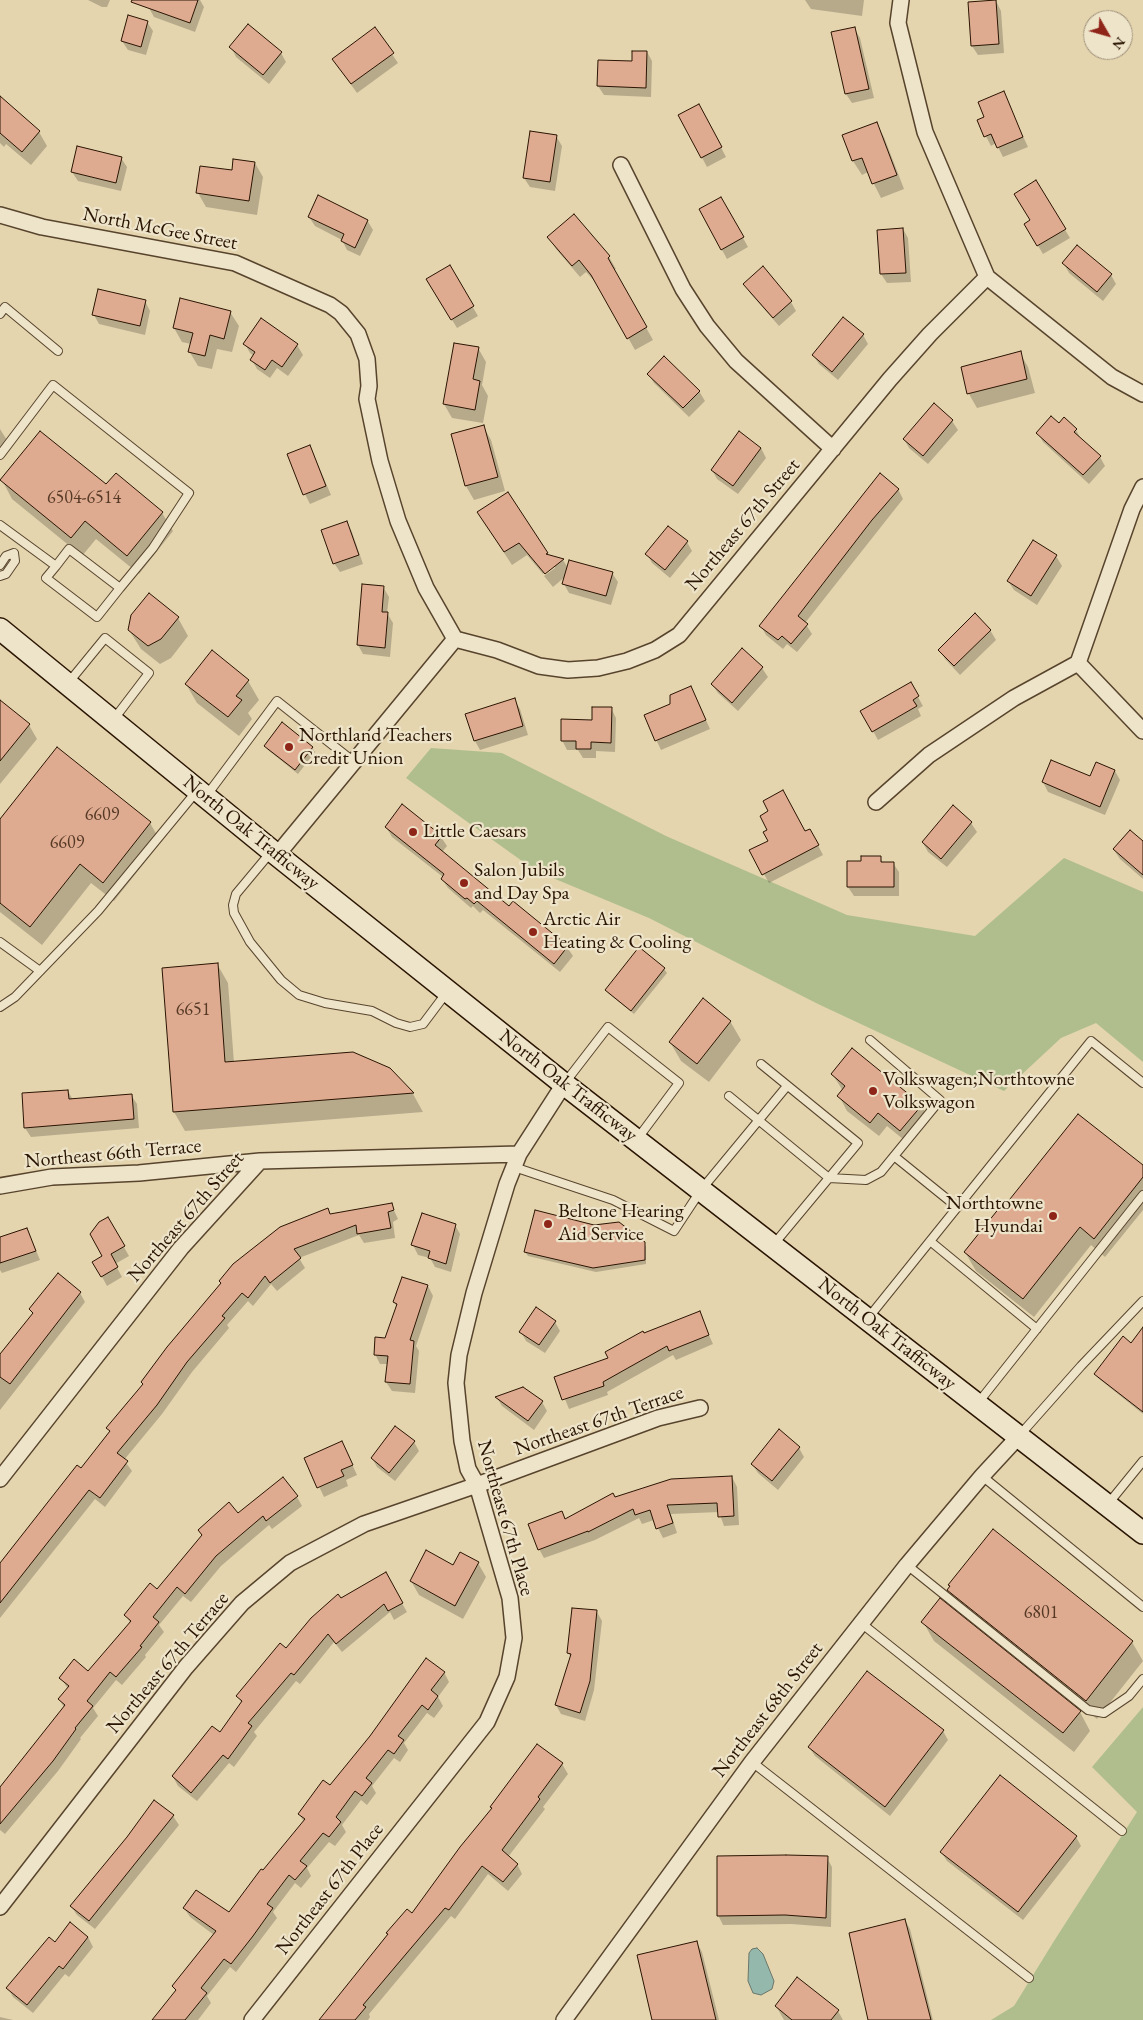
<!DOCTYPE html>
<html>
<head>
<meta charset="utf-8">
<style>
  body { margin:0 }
  #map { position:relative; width:1143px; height:2020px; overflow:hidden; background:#e4d5ae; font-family:"EB Garamond",serif }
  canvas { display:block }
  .north { position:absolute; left:1083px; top:10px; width:50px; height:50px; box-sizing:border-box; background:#ede4ca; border:1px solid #9f917a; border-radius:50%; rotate:128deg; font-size:14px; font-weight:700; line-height:20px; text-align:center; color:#2a1402 }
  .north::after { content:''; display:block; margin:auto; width:18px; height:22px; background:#8f2418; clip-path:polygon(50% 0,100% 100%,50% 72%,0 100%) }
</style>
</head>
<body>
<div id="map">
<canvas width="1143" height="2020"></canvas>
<div class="north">N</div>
</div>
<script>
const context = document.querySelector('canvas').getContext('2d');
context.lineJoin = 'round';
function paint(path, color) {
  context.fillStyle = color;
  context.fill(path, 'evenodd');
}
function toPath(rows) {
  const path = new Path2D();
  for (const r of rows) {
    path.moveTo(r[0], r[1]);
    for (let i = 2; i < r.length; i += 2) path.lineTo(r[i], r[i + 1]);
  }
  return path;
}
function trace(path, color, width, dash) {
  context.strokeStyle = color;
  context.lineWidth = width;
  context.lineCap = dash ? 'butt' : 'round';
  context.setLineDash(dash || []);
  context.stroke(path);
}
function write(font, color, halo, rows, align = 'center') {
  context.font = font + ' "EB Garamond",serif';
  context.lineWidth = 4.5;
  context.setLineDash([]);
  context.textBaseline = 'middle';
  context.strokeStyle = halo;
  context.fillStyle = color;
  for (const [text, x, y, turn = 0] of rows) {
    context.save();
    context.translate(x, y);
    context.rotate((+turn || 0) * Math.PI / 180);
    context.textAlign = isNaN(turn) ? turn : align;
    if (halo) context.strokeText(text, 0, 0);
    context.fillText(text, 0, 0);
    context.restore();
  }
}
paint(toPath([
  [431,748,502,753,666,836,847,915,975,936,1064,858,1143,892,1143,1062,1096,1023,1061,1038,1004,1091,818,1004,649,918,536,871,406,778],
  [1143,1707,1143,2020,991,2020,1014,2006,1054,1941,1137,1812,1092,1767]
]), '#b0be8d');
const water = toPath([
  [757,1948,763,1954,774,1981,772,1989,761,1995,753,1993,748,1981,749,1953,752,1949,757,1948]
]);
paint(water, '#95b8ad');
trace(water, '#6a7669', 1);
paint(toPath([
  [88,0,110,0,107,7,102,7],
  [152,0,200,0,204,7,195,32,154,17,149,8],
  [805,0,864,0,862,16,811,9],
  [996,1,1001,11,1004,53,978,55,972,46,970,3],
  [147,22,153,31,146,55,128,50,122,41],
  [854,28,860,38,874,98,852,103,846,94],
  [375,29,398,63,357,93,339,68],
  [231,47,281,53,286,62,269,84,236,57],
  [647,52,652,61,651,97,604,95,598,86],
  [1003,93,1028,147,1003,157,996,143,991,146,978,121,986,117],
  [0,98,39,132,47,146,31,165,6,144,4,147,0,143],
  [704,115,726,157,707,167,680,116],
  [876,123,884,137,904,189,881,198,868,172,862,175,853,161,844,136],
  [556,136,562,146,555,191,530,187,524,178],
  [121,158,127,167,121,191,78,181,72,172],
  [255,163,263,177,257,215,206,207,198,193,233,172],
  [1036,182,1070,238,1043,254,1025,224,1032,220],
  [721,198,748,247,727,259,700,210],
  [309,217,367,220,373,230,360,256,347,250,342,240,315,226],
  [903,229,908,238,911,282,887,283,881,274,878,231],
  [549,237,609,257,616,269,614,270,653,340,635,350,599,286,586,272,580,277,556,249],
  [1064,264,1111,275,1116,284,1103,301,1069,273],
  [449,267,478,316,457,328,428,280],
  [745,284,791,302,796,311,779,326,750,293],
  [145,301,150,311,145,335,99,324,94,315],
  [230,312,239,326,232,352,217,349,212,369,198,366,189,351,191,344,182,342,174,328],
  [262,320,297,345,303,355,288,376,277,368,270,378,257,369,252,360,254,356,250,353,245,344],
  [863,335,868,344,838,380,819,364,813,355],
  [478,348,486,362,482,385,488,396,483,423,452,418,444,404],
  [1020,353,1028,367,1035,393,977,408,969,394,962,368],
  [648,374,699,391,705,401,689,417,654,383],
  [934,405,952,421,958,430,928,464,909,448,904,439],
  [483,426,491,440,505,491,474,500,466,486,452,435],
  [0,429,10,445,0,458],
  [1076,430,1081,439,1100,457,1105,466,1089,484,1043,442,1038,433],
  [310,446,331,495,310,504,305,494],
  [761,448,766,458,738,494,717,479,712,470],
  [2,480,106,486,162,513,173,531,139,574,96,539,82,556,12,499],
  [898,489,903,499,805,623,812,634,797,652,787,644,783,649,766,635,761,626],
  [507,494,548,555,563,560,568,568,612,573,618,582,611,605,569,593,564,584,566,576,553,587,544,576,555,568,555,564,543,574,527,555,512,565,486,525],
  [347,523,352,532,363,564,340,572,334,563],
  [687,542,692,551,670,578,652,563,647,554],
  [1033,542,1056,556,1062,566,1037,605,1014,590,1008,581],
  [383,587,389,597,387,613,393,623,390,657,363,654,358,645],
  [178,618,188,636,171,658,160,664,141,649,129,630],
  [990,630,996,640,960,675,945,659,940,650],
  [742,650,762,668,768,677,738,711,718,693,712,684],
  [248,681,259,700,248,713,252,719,239,736,197,703,186,684],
  [910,683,923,706,918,709,921,716,878,740,862,711],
  [691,687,710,729,661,750,645,716,672,705],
  [514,699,520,709,528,735,480,750,475,741],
  [0,701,29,725,37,739,0,784],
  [611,708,616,718,615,752,596,751,596,758,583,758,578,750,567,750,562,740],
  [282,724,312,748,315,752,298,774,268,750,265,746],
  [1115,771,1120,780,1105,815,1048,792,1043,782,1091,778],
  [402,806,441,837,447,846,442,852,509,907,567,947,573,956,560,972,483,910,480,913,473,906,471,908,448,888,442,879,443,877,392,837,386,827],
  [953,807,971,823,977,832,947,867,928,852,923,843],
  [0,821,150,823,161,842,114,901,91,883,42,945,0,912],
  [810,830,823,855,769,883,751,851],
  [1143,843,1143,879,1120,859,1114,850],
  [880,857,883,863,893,863,899,872,899,896,854,896,848,887,848,862,862,862],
  [639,949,664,969,667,973,634,1014,609,994,606,990],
  [217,964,228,983,234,1063,390,1069,413,1094,423,1112,185,1131,174,1112],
  [730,1021,741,1040,709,1082,681,1061,670,1042],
  [833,1075,921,1105,929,1119,909,1144,887,1126,879,1136,847,1111,839,1096,843,1091],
  [68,1091,73,1100,131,1095,137,1104,139,1128,31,1137,25,1128],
  [1143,1167,1143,1210,1105,1257,1091,1245,1034,1317,976,1271,965,1252],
  [391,1204,398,1219,393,1222,395,1238,364,1243,359,1235,299,1258,305,1268,277,1291,271,1284,253,1306,248,1301,227,1325,229,1328,192,1372,162,1414,124,1460,132,1471,105,1507,95,1499,0,1618,0,1566,82,1470,110,1432,108,1428,144,1385,328,1210,330,1215],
  [108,1219,129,1256,115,1264,122,1277,107,1286,94,1262,104,1257],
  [455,1225,460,1234,451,1272,435,1267,430,1258,418,1255,413,1245],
  [27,1229,40,1260,2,1273,0,1270,0,1238],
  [644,1243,646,1247,646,1264,596,1272,528,1256,525,1252],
  [403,1278,428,1286,433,1296,416,1346,419,1351,415,1393,392,1391,386,1382,388,1364,380,1364,375,1354,386,1340,397,1307,394,1302],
  [80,1293,85,1302,0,1410,0,1356,33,1315,30,1309],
  [699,1313,713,1344,676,1360,673,1355,607,1392,608,1395,569,1409,556,1377,610,1359,644,1335],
  [555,1322,560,1331,545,1353,526,1341,521,1332],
  [1143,1329,1143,1414,1098,1378,1095,1374,1131,1344],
  [497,1398,542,1402,547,1411,534,1430,502,1406],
  [414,1442,419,1451,395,1481,377,1467,372,1458],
  [799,1448,804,1457,778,1490,758,1473,752,1464],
  [346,1451,357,1475,346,1480,348,1486,324,1497,306,1459],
  [732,1477,737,1487,739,1525,724,1526,719,1512,671,1514,677,1533,663,1538,654,1520,642,1524,639,1518,595,1540,544,1558,539,1549,565,1520,615,1498],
  [297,1497,302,1506,272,1529,269,1525,221,1566,191,1602,183,1596,159,1625,164,1632,145,1655,146,1657,122,1685,116,1680,93,1708,98,1716,80,1738,81,1739,58,1771,5,1834,0,1830,0,1789,64,1708,60,1700,68,1689,61,1678,88,1673,130,1623,126,1615,157,1591,202,1536,199,1530,238,1514],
  [993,1530,1132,1642,1143,1661,1097,1719,959,1609,948,1590],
  [478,1563,486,1577,463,1619,419,1595,411,1581,454,1567],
  [385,1574,407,1612,394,1620,390,1612,342,1652,334,1642,300,1684,296,1681,254,1732,257,1736,234,1767,229,1763,197,1801,178,1786,173,1777,221,1734,242,1704,238,1696,341,1600],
  [597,1612,602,1621,594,1690,585,1721,561,1714,556,1705,571,1657,568,1653],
  [923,1622,1080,1712,1090,1731,1074,1752,934,1641],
  [444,1672,449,1682,438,1697,443,1706,434,1718,427,1713,404,1743,408,1750,400,1762,394,1758,372,1786,376,1793,367,1805,361,1800,342,1825,346,1832,335,1846,329,1842,307,1868,311,1876,301,1888,295,1883,273,1912,277,1918,236,1972,230,1967,207,1996,211,2003,198,2020,154,2020,176,1991,173,1986,214,1935,190,1917,184,1908,229,1914,304,1822,299,1814,330,1787],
  [943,1731,948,1740,890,1816,815,1756,809,1747],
  [537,1746,562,1764,568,1774,543,1807,545,1809,508,1857,517,1864,522,1874,508,1891,488,1874,455,1919,451,1916,369,2014,370,2017,368,2020,321,2020,412,1915,493,1809],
  [154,1802,173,1816,179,1825,95,1929,77,1915,71,1906,128,1837],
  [1076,1837,1081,1846,1023,1920,947,1861,941,1852],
  [827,1858,832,1867,831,1927,791,1924,723,1925,718,1915],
  [905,1920,910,1929,933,2020,869,2020],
  [88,1937,93,1947,69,1977,65,1974,33,2013,13,1997,8,1988,55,1944],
  [697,1943,702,1952,719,2020,654,2020],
  [776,2006,838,2011,843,2020,784,2020],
  [0,2017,13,2020,0,2020]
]), '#0003');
const building = toPath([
  [132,0,198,0,190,23,131,2,132,0],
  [996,0,999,44,971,46,968,2,996,0],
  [128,15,148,21,141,47,121,41,128,15],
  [248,24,282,52,263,75,229,47,248,24],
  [375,27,394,53,351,84,332,59,375,27],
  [855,27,869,89,845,94,831,32,855,27],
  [632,51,647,51,646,88,597,86,598,60,632,61,632,51],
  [1004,91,1023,137,997,148,991,134,984,137,977,120,984,117,978,102,1004,91],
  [0,96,40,131,22,152,0,133,0,96],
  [699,104,722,147,701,158,678,115,699,104],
  [877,122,897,175,872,184,862,158,852,161,842,135,877,122],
  [530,131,557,135,550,182,523,178,530,131],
  [77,146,122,157,116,183,71,172,77,146],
  [233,159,255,162,249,201,196,193,200,166,232,170,233,159],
  [1036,180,1066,229,1037,246,1024,224,1030,220,1014,194,1036,180],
  [318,195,368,220,355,248,341,241,344,234,308,217,318,195],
  [721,197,744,237,721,250,699,209,721,197],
  [574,214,610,256,608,258,647,327,627,339,591,275,579,260,572,266,547,237,574,214],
  [903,228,906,273,880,274,877,230,903,228],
  [1077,245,1112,274,1097,292,1062,263,1077,245],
  [450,265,474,306,451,320,426,279,450,265],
  [763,266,792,301,773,318,743,284,763,266],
  [98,289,146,300,140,326,92,315,98,289],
  [180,298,231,311,224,339,210,335,205,356,188,352,193,333,173,328,180,298],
  [843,317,864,334,832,372,812,355,843,317],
  [261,318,298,344,282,367,272,360,265,370,250,360,255,352,243,344,261,318],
  [454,343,479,347,473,379,480,381,475,410,443,404,454,343],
  [1021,351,1027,379,967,394,961,367,1021,351],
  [664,356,700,391,683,408,647,374,664,356],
  [934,403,953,420,923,456,903,439,934,403],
  [1051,416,1059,423,1064,417,1077,429,1074,432,1101,456,1083,475,1036,433,1051,416],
  [484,425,498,477,465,486,451,434,484,425],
  [40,431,106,484,116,473,163,512,127,556,85,521,71,538,0,480,40,431],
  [739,431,761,448,733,486,711,470,739,431],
  [310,445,326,486,303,495,287,454,310,445],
  [880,473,899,489,872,520,798,616,808,624,791,644,782,636,778,640,759,626,880,473],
  [508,492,548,553,546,554,564,559,545,574,519,543,504,552,477,512,508,492],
  [347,521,359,555,333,564,321,530,347,521],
  [668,526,688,541,665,570,645,554,668,526],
  [1033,540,1057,555,1031,596,1007,581,1033,540],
  [569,560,613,572,606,596,562,584,569,560],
  [362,584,384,586,382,612,388,612,385,648,357,645,362,584],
  [149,593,179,617,161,639,148,646,128,630,131,615,149,593],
  [975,613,991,630,954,666,938,650,975,613],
  [742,648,763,667,732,703,711,684,742,648],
  [212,650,249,680,236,696,242,700,228,717,185,684,212,650],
  [911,682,919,696,913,700,917,706,872,732,860,711,911,682],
  [691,686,706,720,655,741,644,715,670,704,670,695,691,686],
  [515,698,523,726,474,741,465,714,515,698],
  [0,700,30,724,0,761,0,700],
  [592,707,612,707,611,743,591,742,591,749,576,749,576,741,561,741,561,719,592,720,592,707],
  [282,722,313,747,295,770,264,746,282,722],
  [57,747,151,822,103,883,80,864,30,927,0,903,0,819,57,747],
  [1051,760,1090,776,1096,762,1115,770,1100,807,1042,782,1051,760],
  [783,790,805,831,810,829,819,845,762,875,749,850,768,841,763,832,767,830,760,816,768,811,763,801,783,790],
  [402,804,442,836,435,845,509,906,513,901,568,946,554,964,477,901,474,904,467,898,465,899,441,879,444,874,385,827,402,804],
  [953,805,972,822,941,859,922,842,953,805],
  [1130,830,1143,841,1143,875,1113,849,1130,830],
  [861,856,881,856,881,862,894,862,894,887,847,887,847,861,861,861,861,856],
  [639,947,665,968,631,1011,605,990,639,947],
  [218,963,225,1062,353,1052,390,1068,414,1093,173,1112,162,968,218,963],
  [703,998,731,1021,697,1064,669,1042,703,998],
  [852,1048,922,1105,900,1131,878,1113,870,1123,837,1096,845,1086,831,1074,852,1048],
  [68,1090,69,1099,132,1094,134,1119,24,1128,22,1093,68,1090],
  [1078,1114,1143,1165,1143,1177,1094,1239,1080,1227,1023,1299,964,1252,1004,1202,1006,1204,1078,1114],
  [392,1203,394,1210,388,1212,391,1228,357,1234,356,1225,294,1249,301,1258,270,1283,265,1276,248,1298,242,1293,222,1316,225,1318,187,1362,157,1405,117,1453,128,1461,100,1498,89,1490,0,1603,0,1563,77,1465,81,1468,110,1431,106,1428,143,1384,141,1382,167,1347,221,1283,219,1281,233,1264,280,1227,328,1208,330,1214,392,1203],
  [535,1210,594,1225,619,1222,645,1242,645,1260,593,1268,524,1252,535,1210],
  [422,1213,456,1224,446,1264,428,1258,430,1251,411,1245,422,1213],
  [108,1217,125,1246,111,1254,118,1267,101,1277,92,1262,102,1256,90,1234,99,1222,108,1217],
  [27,1228,36,1251,0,1263,0,1237,27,1228],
  [58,1273,81,1292,10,1384,0,1377,0,1354,33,1313,29,1309,58,1273],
  [402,1277,428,1285,410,1340,414,1341,410,1384,385,1382,388,1356,374,1355,375,1337,385,1338,397,1304,393,1302,402,1277],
  [536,1307,556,1321,539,1345,519,1332,536,1307],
  [700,1311,709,1335,669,1351,667,1346,603,1382,604,1386,562,1400,554,1377,608,1358,605,1352,643,1331,644,1333,700,1311],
  [1143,1327,1143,1412,1094,1374,1123,1336,1131,1343,1143,1327],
  [523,1387,543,1401,528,1421,495,1397,523,1387],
  [395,1426,415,1441,389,1473,371,1458,395,1426],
  [779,1429,800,1447,772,1481,751,1464,779,1429],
  [342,1441,353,1465,341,1470,344,1476,317,1488,304,1458,342,1441],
  [732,1476,734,1516,718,1517,717,1503,667,1505,673,1523,656,1529,650,1510,635,1515,633,1509,588,1532,588,1531,538,1550,528,1524,562,1511,565,1519,613,1493,615,1497,671,1479,732,1476],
  [283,1477,298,1496,266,1521,263,1516,216,1556,185,1594,177,1587,153,1617,159,1622,140,1646,142,1647,116,1677,110,1672,87,1701,93,1706,75,1728,76,1729,53,1761,0,1824,0,1787,65,1705,58,1699,69,1686,59,1678,74,1659,88,1671,131,1621,124,1615,150,1583,157,1589,202,1535,198,1530,229,1502,238,1513,283,1477],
  [993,1529,1133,1641,1086,1701,947,1590,950,1586,948,1585,993,1529],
  [426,1550,453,1565,460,1552,479,1562,455,1606,410,1581,426,1550],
  [386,1572,403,1603,388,1611,384,1604,336,1644,328,1634,294,1675,291,1673,248,1723,252,1726,228,1759,223,1755,191,1793,172,1776,212,1726,220,1732,242,1701,236,1696,280,1643,286,1648,311,1618,338,1594,341,1598,386,1572],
  [940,1598,1081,1711,1063,1733,921,1622,940,1598],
  [572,1608,597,1610,590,1681,580,1713,555,1705,571,1654,567,1653,572,1608],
  [426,1658,445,1672,431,1690,438,1696,428,1710,422,1705,398,1736,404,1740,394,1754,388,1750,366,1778,372,1783,362,1796,355,1791,336,1817,341,1822,329,1837,323,1833,300,1861,307,1866,295,1880,289,1875,267,1904,273,1908,253,1936,231,1964,224,1959,201,1988,207,1993,185,2020,152,2020,176,1990,172,1986,216,1931,183,1908,196,1890,229,1912,261,1869,263,1870,305,1819,298,1814,323,1780,330,1785,370,1736,426,1658],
  [867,1671,944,1730,885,1807,808,1747,867,1671],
  [537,1744,563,1763,538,1797,540,1799,502,1850,518,1864,503,1882,482,1866,449,1910,445,1908,395,1967,363,2005,366,2007,355,2020,319,2020,388,1934,386,1933,407,1909,412,1913,460,1847,492,1808,490,1807,537,1744],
  [1000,1775,1077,1836,1018,1912,940,1852,1000,1775],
  [154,1800,174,1815,89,1921,70,1906,127,1837,154,1800],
  [786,1855,828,1856,826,1918,785,1915,717,1916,717,1856,786,1855],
  [905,1919,931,2020,868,2020,849,1933,905,1919],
  [70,1922,88,1937,63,1969,59,1966,27,2005,6,1988,49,1937,55,1942,70,1922],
  [697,1941,716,2020,652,2020,637,1955,697,1941],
  [797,1977,839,2010,831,2020,792,2020,775,2006,797,1977]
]);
paint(building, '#deaa90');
trace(building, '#2a1402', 1);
const service = toPath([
  [0,314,5,307,58,351],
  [0,455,53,385,189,493,153,548,120,588,69,549,56,566,0,525],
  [0,565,6,556,14,553,15,561,6,574,0,576],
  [56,566,46,578,97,617,120,588],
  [69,682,105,638,149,673,114,719],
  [207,795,277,701,354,762],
  [271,852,236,894,233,905,234,913,250,942,281,980,299,995,325,1003,372,1011,396,1023,410,1027,423,1024,447,992],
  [0,942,40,971],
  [0,1007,15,997,98,911,196,792],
  [761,1064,858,1143,774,1244],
  [564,1084,608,1027,679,1083,638,1138],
  [729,1096,829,1178,866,1180,881,1172,940,1100,870,1040],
  [894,1156,957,1207],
  [514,1167,613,1200,674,1231,701,1190,787,1086],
  [930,1241,1037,1329],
  [869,1317,1091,1041,1143,1083],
  [978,1403,1143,1195],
  [1019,1436,1081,1366,1143,1301],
  [982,1476,1143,1607],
  [1108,1504,1143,1461],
  [907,1565,1088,1710,1104,1713,1129,1696,1143,1679],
  [861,1623,1122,1831],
  [752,1762,1029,1978]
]);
const minor = toPath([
  [901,0,898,23,925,132,987,277,1112,377,1143,394],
  [621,165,683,289,707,326,736,361,833,449],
  [0,215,42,227,235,263,330,305,341,313,358,334,367,359,369,386,367,399,380,461,398,521,426,588,455,639],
  [455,639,497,650,539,666,568,670,598,668,627,661,655,650,679,635,890,379,930,334,987,277],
  [1078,663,1143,731],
  [876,802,929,755,1014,698,1078,663,1132,509,1143,487],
  [277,855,455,639],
  [0,1186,52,1177,139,1173,260,1161,519,1154],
  [0,1479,181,1248,260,1161],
  [0,1907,186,1667,242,1603,290,1563,364,1524,477,1485,658,1418,700,1408],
  [252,2020,487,1722,507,1677,514,1638,510,1598,477,1485,468,1469,462,1441,456,1383,459,1355,474,1293,507,1184,519,1154,564,1084],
  [564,2020,752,1762,907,1565,982,1476,1019,1436]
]);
const secondary = toPath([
  [0,629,272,851,564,1084,1143,1533]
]);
trace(service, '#58442d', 10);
trace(minor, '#58442d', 18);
trace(secondary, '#2a1402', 24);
trace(service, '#ede4ca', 8);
trace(minor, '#ede4ca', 15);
trace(secondary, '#ede4ca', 21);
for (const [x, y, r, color] of [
  [289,747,5,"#8f2418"],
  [413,832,5,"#8f2418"],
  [464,883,5,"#8f2418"],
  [533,932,5,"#8f2418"],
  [873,1091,5,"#8f2418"],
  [1053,1216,5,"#8f2418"],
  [548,1224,5,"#8f2418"]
]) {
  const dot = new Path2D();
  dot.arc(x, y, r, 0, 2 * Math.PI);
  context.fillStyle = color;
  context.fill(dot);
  trace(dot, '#ede4ca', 2);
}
write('18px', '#573a26', null, [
  ["6504-6514",84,498],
  ["6609",102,815],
  ["6609",67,843],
  ["6651",193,1010],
  ["6801",1041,1613]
]);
write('20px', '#2a1402', '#ede4ca', [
  ["North McGee Street",160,229,11],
  ["Northeast 67th Street",743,525,-50],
  ["North Oak Trafficway",251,833,39],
  ["North Oak Trafficway",568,1086,38],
  ["Northeast 66th Terrace",113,1154,-5],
  ["Northeast 67th Street",186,1217,-49],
  ["North Oak Trafficway",887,1334,38],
  ["Northeast 67th Terrace",599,1421,-19],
  ["Northeast 67th Place",505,1518,74],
  ["Northeast 67th Terrace",168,1663,-50],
  ["Northeast 68th Street",768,1710,-52],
  ["Northeast 67th Place",330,1889,-52]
]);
write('20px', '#2a1402', '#ede4ca', [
  ["Northland Teachers",299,736],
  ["Credit Union",299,759],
  ["Little Caesars",423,832],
  ["Salon Jubils",474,871],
  ["and Day Spa",474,894],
  ["Arctic Air",543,920],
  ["Heating & Cooling",543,943],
  ["Volkswagen;Northtowne",883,1080],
  ["Volkswagon",883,1103],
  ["Northtowne",1043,1204,"right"],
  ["Hyundai",1043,1227,"right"],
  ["Beltone Hearing",558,1212],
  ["Aid Service",558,1235]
], 'left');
</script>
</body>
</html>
